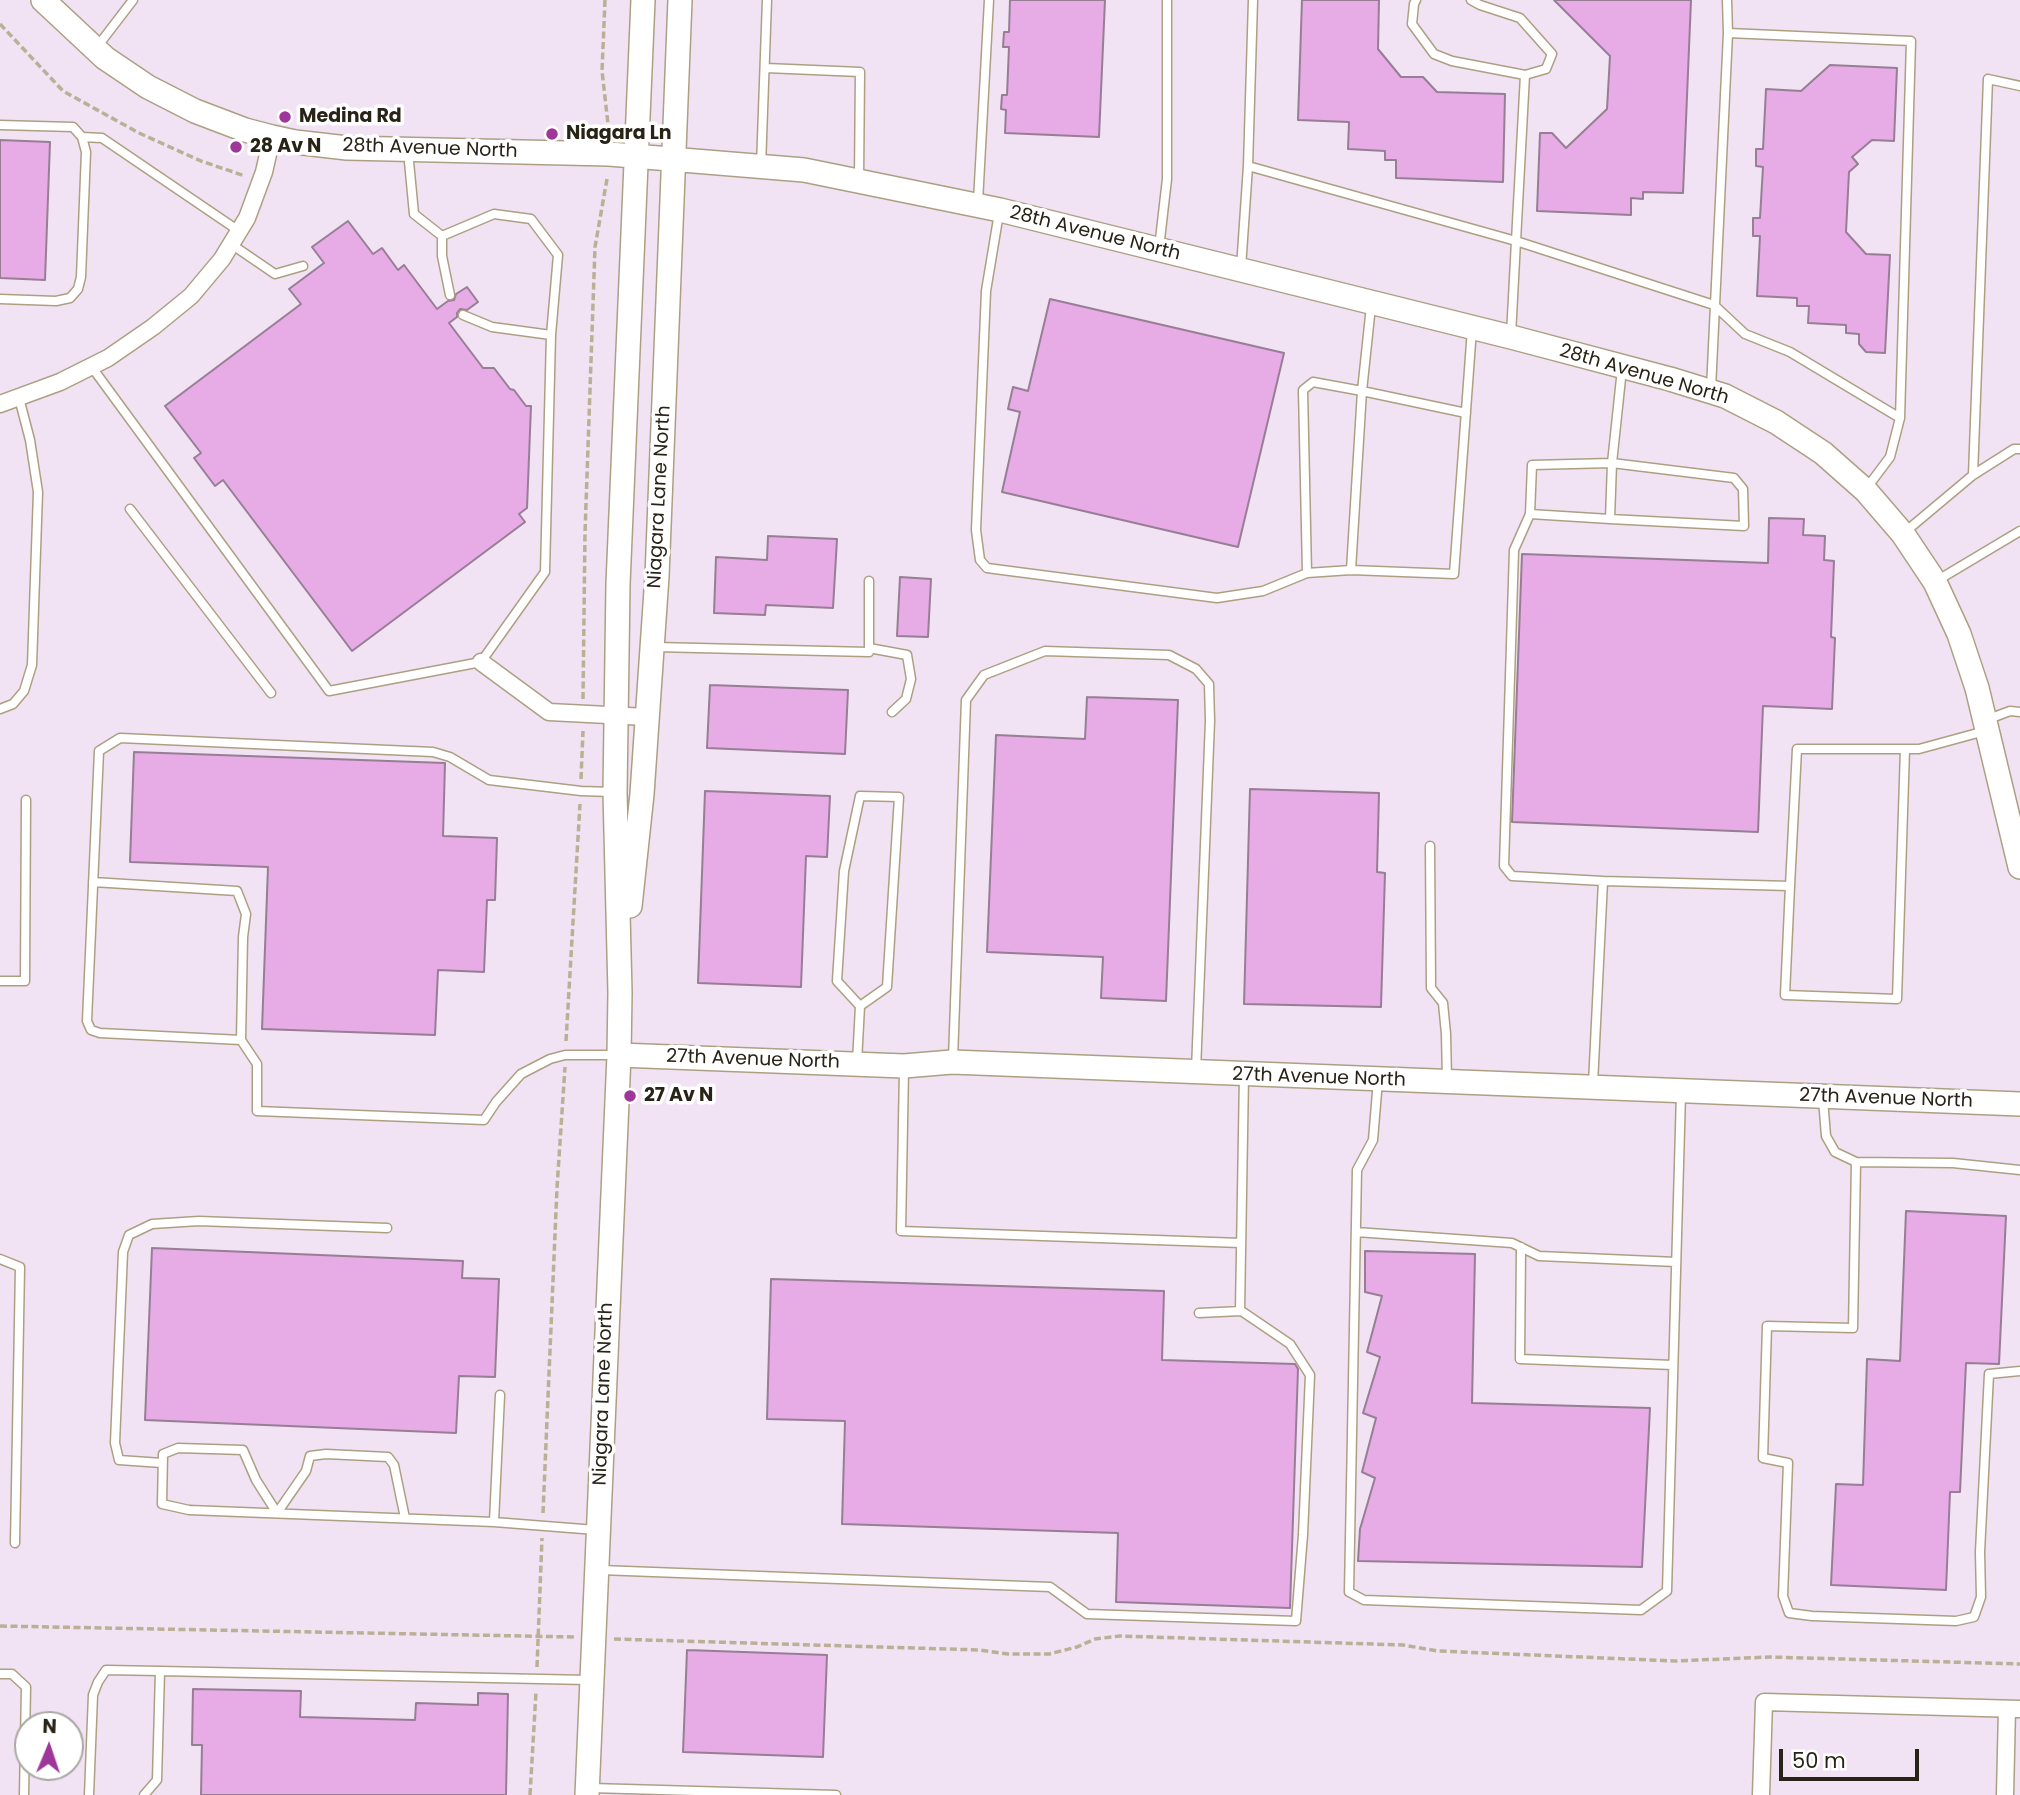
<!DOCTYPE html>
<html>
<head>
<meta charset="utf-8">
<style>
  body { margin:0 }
  #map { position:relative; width:2020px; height:1795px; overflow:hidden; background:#fff1d0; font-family:Poppins,sans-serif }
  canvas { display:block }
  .north { position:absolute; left:14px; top:1711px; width:70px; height:70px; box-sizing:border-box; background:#fff; border:2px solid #a9a7a2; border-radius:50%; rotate:2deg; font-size:19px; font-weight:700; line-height:28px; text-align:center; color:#282317 }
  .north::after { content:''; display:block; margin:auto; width:24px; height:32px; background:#9f379a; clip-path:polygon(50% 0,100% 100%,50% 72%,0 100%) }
  .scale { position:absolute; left:1779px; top:1749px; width:140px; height:32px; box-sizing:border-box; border:4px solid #282317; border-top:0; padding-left:9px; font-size:21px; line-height:24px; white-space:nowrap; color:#282317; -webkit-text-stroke:5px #fff; paint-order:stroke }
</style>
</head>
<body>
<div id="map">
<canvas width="2020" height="1795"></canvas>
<div class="north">N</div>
<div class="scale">50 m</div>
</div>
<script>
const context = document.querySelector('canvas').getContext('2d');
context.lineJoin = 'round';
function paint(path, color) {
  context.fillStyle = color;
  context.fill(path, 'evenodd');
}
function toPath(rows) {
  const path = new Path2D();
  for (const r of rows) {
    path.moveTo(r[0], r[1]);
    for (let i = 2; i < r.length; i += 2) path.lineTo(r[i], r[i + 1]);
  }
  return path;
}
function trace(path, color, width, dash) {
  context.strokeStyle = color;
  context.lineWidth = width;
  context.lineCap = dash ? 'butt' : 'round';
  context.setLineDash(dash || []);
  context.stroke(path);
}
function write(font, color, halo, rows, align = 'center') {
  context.font = font + ' Poppins,sans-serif';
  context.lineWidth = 7;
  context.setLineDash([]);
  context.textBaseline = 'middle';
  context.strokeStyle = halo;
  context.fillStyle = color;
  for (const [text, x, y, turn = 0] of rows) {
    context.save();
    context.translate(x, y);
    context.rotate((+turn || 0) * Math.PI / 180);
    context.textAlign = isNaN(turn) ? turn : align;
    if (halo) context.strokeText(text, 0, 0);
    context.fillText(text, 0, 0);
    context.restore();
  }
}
paint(toPath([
  [0,0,2020,0,2020,1795,0,1795],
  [28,1725,70,1725,70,1767,28,1767]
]), '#f1e2f4');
const building = toPath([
  [1010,0,1105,0,1099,137,1005,133,1006,110,1001,109,1002,95,1007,95,1009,47,1003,47,1004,32,1009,32,1010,0],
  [1302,0,1379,0,1378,49,1401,77,1423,77,1437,92,1505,94,1503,182,1396,178,1396,160,1385,160,1385,151,1348,149,1349,122,1298,120,1302,0],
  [1554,0,1691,0,1683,193,1643,192,1643,199,1631,198,1631,215,1537,211,1540,133,1552,133,1566,148,1607,109,1610,56,1554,0],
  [1830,65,1897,68,1894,141,1872,140,1852,157,1858,164,1849,172,1846,232,1866,254,1890,255,1885,353,1866,352,1859,344,1859,334,1846,333,1846,325,1808,323,1809,306,1797,306,1797,298,1757,296,1760,236,1753,236,1753,218,1760,218,1763,167,1756,166,1756,149,1763,149,1766,89,1801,91,1830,65],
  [0,140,50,142,45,280,0,278,0,140],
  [348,221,373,254,382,248,398,270,404,265,437,309,448,301,454,300,456,294,467,287,478,302,467,310,460,309,457,313,457,317,449,323,483,368,494,368,510,389,514,390,526,406,531,406,527,508,519,514,525,522,352,651,223,480,215,486,194,458,201,453,165,406,301,304,289,289,324,263,312,247,348,221],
  [1050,299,1284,353,1238,547,1002,492,1020,412,1008,409,1013,387,1028,391,1050,299],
  [1769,518,1804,519,1803,535,1825,536,1824,560,1834,561,1831,637,1835,638,1832,709,1763,706,1758,832,1512,822,1522,554,1768,563,1769,518],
  [768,536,837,539,833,608,766,605,765,615,714,613,716,557,767,560,768,536],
  [900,577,931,579,928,637,897,636,900,577],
  [710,685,848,690,845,754,707,748,710,685],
  [1087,697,1178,700,1166,1001,1101,998,1103,957,987,952,996,735,1085,739,1087,697],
  [134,752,445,763,443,836,497,838,495,900,487,900,484,972,438,970,435,1035,262,1029,268,867,130,862,134,752],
  [1250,789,1379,793,1377,872,1385,873,1381,1007,1244,1004,1250,789],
  [705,791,830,796,827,857,806,856,801,987,698,983,705,791],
  [1906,1211,2006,1216,1999,1364,1966,1363,1960,1492,1950,1492,1946,1590,1831,1585,1836,1484,1863,1485,1867,1359,1900,1361,1906,1211],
  [152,1248,463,1261,462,1278,499,1279,495,1377,459,1376,456,1433,145,1420,152,1248],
  [1365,1251,1475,1254,1472,1403,1650,1408,1642,1567,1358,1561,1360,1529,1375,1478,1362,1472,1376,1418,1363,1413,1380,1357,1367,1352,1382,1296,1365,1292,1365,1251],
  [771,1279,1164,1291,1162,1360,1295,1364,1298,1369,1290,1608,1116,1602,1118,1533,842,1524,845,1421,767,1419,771,1279],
  [687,1650,827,1655,823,1757,683,1752,687,1650],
  [193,1689,301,1691,300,1717,415,1720,416,1703,478,1705,478,1693,508,1694,506,1795,201,1795,202,1745,192,1745,193,1689]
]);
paint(building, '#e7abe6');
trace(building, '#967e95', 2);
const lane = toPath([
  [1416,0,1414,4,1412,24,1434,54,1452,61,1525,75,1546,69,1552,54,1520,18,1480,5,1471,0],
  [1728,33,1911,41,1900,418,1890,457,1866,489],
  [97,47,133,0],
  [766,68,860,72,859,179],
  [1525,75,1516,241,1714,305,1745,334,1790,352,1900,418],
  [0,125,73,127,82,137,86,152,81,277,78,289,70,298,56,301,0,299],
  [82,137,102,138,239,231],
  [761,166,767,0],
  [1248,166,1516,241,1511,335],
  [978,202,989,0],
  [999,213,986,291,976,530,980,560,987,568,1217,598,1263,591,1307,573,1351,570,1454,574,1472,329],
  [442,236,442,256,450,295],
  [231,244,275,274,303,266],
  [1159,248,1167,179,1167,0],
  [1241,268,1248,166,1253,0],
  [1371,306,1362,391,1466,413],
  [463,315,492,327,551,335],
  [91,366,329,691,481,662,545,572,551,335,558,255,531,219,494,214,442,236,414,214,408,151],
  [1711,389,1728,33,1727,0],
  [1973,475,2014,449,2020,449],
  [130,509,271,693],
  [1530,514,1610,519,1744,526,1743,489,1734,478,1612,463,1610,519],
  [1905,532,1973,475,1988,79,2020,86],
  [1307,573,1303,390,1313,382,1362,391,1351,570],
  [1938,580,2020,531],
  [655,647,869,652,869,581],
  [869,648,907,655,911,679,906,699,892,712],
  [0,709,13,704,24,691,32,665,38,492,30,440,19,398],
  [1986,720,2010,711,2020,712],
  [612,792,581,791,489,780,450,757,433,752,120,738,99,751,87,1021,91,1030,100,1033,241,1040,257,1064,257,1111,484,1120,496,1102,521,1074,550,1059,565,1055,617,1055],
  [1430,846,1431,988,1443,1003,1446,1034,1447,1079],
  [1603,881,1512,876,1504,866,1514,550,1530,514,1532,465,1612,463,1622,369],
  [93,882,237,891,246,914,243,937,241,1040],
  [1790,886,1785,995,1897,999,1905,749],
  [0,981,25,981,26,800],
  [953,1059,966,700,984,675,1045,651,1169,655,1196,669,1209,684,1210,721,1196,1070],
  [857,1062,860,1006,837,981,844,871,860,796,899,797,887,987,860,1006],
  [904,1069,901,1231,1241,1243],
  [1378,1080,1373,1140,1357,1170,1349,1592,1364,1600,1641,1610,1667,1591,1681,1093],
  [1593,1084,1603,881,1790,886,1797,749,1919,749,1985,731],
  [1823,1099,1826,1136,1835,1152,1856,1162,1953,1163,2020,1170],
  [1856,1162,1853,1328,1767,1326,1763,1458,1788,1463,1783,1596,1789,1613,1812,1616,1956,1621,1974,1617,1981,1597,1980,1552,1989,1374,2020,1371],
  [1356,1232,1512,1243,1539,1256,1676,1262],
  [1521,1247,1520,1359,1673,1365],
  [0,1259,20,1267,15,1543],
  [1199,1313,1241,1311],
  [162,1463,119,1460,115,1443,123,1252,129,1235,152,1224,199,1221,387,1228],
  [405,1518,394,1465,388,1457,326,1454,310,1456,306,1471,277,1513,256,1480,243,1450,178,1448,163,1454,162,1504,189,1510,494,1522,596,1530],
  [494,1522,500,1395],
  [600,1570,1050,1587,1087,1614,1296,1621,1303,1535,1310,1375,1290,1344,1240,1310,1244,1075],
  [0,1674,12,1674,26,1687,24,1795],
  [591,1788,836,1795],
  [89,1795,93,1695,98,1682,106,1670,160,1671],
  [144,1795,157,1780,160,1671,588,1680]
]);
const street = toPath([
  [0,404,60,382,108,358,153,327,191,296,222,259,247,218,264,172,272,137],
  [481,662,549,712,647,717],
  [1761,1795,1764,1702,2020,1709],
  [2005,1795,2007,1709]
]);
const secondary = toPath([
  [43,0,105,58,148,87,195,111,245,130,272,137,295,142,347,148,609,154,804,170,1000,210,1511,337,1670,379,1725,396,1776,422,1823,453,1866,491,1903,534,1935,582,1959,634,1977,688,2020,867],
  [630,906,642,794,657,576,680,0],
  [619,1055,904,1066,952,1062,2020,1104],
  [587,1795,619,1055,620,993,615,792,618,584,643,0]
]);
trace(lane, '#ada082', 11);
trace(street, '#ada082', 19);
trace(secondary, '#ada082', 26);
trace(toPath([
  [605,0,602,71,609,133],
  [0,24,63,91,139,133,201,161,245,176],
  [583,699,585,533,595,247,607,179],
  [581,779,583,731],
  [566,1041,580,804],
  [543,1513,557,1188,565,1067],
  [0,1626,575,1637],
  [614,1639,980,1650,1008,1654,1049,1654,1077,1647,1095,1639,1120,1636,1403,1645,1438,1651,1675,1661,1770,1657,2020,1664],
  [537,1667,542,1538],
  [530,1795,536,1692]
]), '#bbb095', 3.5, [7, 3.5]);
trace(lane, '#fff', 8);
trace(street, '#fff', 16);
trace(secondary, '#fff', 23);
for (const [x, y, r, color] of [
  [285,117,7,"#9f379a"],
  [552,134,7,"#9f379a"],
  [236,147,7,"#9f379a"],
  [630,1096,7,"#9f379a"]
]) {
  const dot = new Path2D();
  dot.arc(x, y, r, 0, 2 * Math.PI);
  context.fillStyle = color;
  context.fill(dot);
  trace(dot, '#fff', 2.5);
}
write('bold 19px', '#282317', '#fff', [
  ["Medina Rd",299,117],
  ["Niagara Ln",566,134],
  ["28 Av N",250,147],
  ["27 Av N",644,1096]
], 'left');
write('19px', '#282317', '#fff', [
  ["28th Avenue North",430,149,2],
  ["28th Avenue North",1095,234,14],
  ["28th Avenue North",1644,375,16],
  ["Niagara Lane North",660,497,-87],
  ["27th Avenue North",753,1060,2],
  ["27th Avenue North",1319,1078,2],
  ["27th Avenue North",1886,1099,2],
  ["Niagara Lane North",604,1394,-88]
]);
</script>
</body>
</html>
